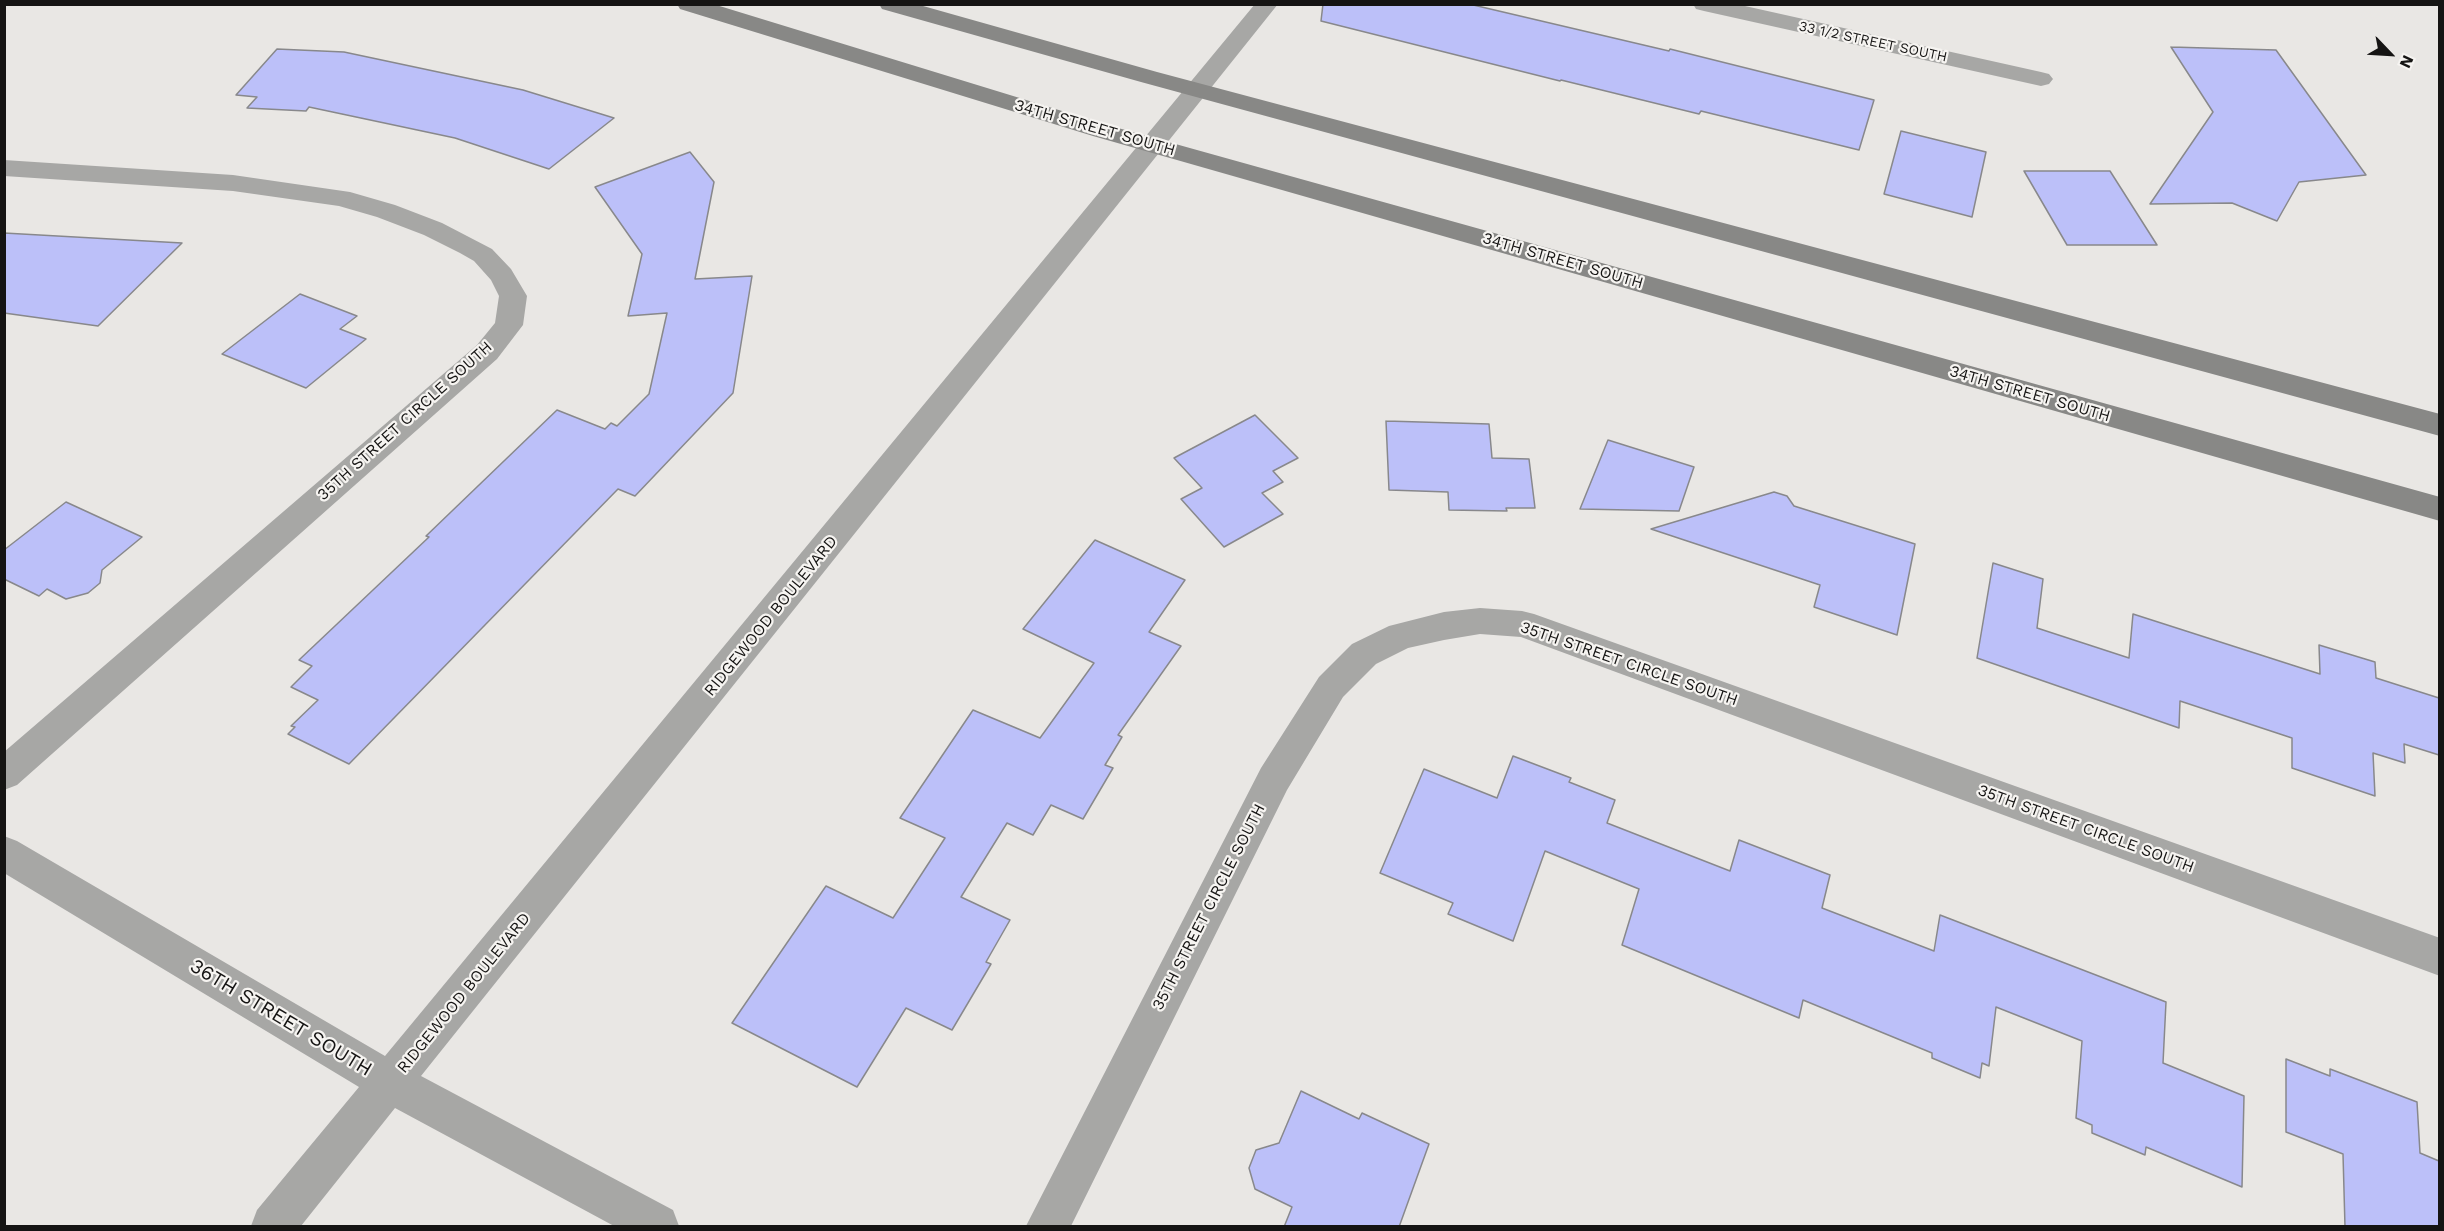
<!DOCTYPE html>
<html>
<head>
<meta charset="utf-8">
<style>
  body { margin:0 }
  #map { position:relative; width:2444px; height:1231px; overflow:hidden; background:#e9e7e4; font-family:"Work Sans",sans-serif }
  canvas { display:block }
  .frame { position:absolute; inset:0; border:6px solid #151413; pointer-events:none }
  .north { position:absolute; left:2360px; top:24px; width:60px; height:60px; -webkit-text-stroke:4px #f6f4f1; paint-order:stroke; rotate:115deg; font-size:16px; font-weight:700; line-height:24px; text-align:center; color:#151413 }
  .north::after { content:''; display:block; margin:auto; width:21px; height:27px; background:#151413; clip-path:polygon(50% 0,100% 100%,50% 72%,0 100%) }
</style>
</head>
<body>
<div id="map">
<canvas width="2444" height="1231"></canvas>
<div class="frame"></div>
<div class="north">N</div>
</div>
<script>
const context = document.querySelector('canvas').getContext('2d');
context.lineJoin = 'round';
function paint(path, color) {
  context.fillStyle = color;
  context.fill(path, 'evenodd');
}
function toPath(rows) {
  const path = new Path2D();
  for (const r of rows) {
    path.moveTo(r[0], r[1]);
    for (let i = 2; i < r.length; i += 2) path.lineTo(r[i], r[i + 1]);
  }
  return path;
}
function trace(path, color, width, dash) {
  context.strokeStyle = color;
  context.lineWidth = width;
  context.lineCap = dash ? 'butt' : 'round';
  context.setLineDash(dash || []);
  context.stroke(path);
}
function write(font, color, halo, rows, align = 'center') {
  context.font = font + ' "Work Sans",sans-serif';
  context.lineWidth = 4.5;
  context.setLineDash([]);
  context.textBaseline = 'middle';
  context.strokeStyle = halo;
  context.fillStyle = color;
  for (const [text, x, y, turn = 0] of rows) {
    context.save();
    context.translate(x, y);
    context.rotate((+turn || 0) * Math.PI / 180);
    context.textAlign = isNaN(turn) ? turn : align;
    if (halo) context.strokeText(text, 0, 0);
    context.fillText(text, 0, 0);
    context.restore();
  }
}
const building = toPath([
  [1323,4,1469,4,1669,51,1670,49,1874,100,1859,150,1701,111,1699,114,1561,80,1560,81,1321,21,1323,4],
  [2171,47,2276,50,2366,175,2299,182,2277,221,2232,203,2150,204,2213,112,2171,47],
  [277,49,344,52,523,90,614,118,549,169,455,138,309,107,306,111,247,108,257,97,236,95,277,49],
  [1901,131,1986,152,1972,217,1884,194,1901,131],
  [690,152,714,182,695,279,752,276,733,393,635,496,618,489,349,764,288,734,295,727,291,726,318,700,291,687,312,666,299,660,429,537,426,536,557,410,605,429,611,423,617,426,649,394,667,313,628,316,642,254,595,187,690,152],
  [2024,171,2110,171,2157,245,2067,245,2024,171],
  [4,233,182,243,98,326,4,313,4,233],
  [300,294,357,316,340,329,366,339,306,388,222,354,300,294],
  [1255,415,1298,458,1273,471,1283,482,1262,493,1283,514,1224,547,1181,499,1202,488,1174,458,1255,415],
  [1386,421,1489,424,1492,458,1529,459,1535,508,1506,508,1507,511,1449,510,1448,492,1389,490,1386,421],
  [1608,440,1694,467,1679,511,1580,509,1608,440],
  [1774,492,1787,496,1794,506,1915,544,1897,635,1814,607,1820,585,1651,529,1774,492],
  [66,502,142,537,102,570,100,583,88,593,66,599,47,589,39,596,4,579,4,550,66,502],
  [1095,540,1185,580,1149,632,1181,646,1118,735,1122,737,1105,765,1113,768,1083,819,1051,805,1033,835,1007,823,961,897,1010,920,986,962,991,964,952,1030,906,1008,857,1087,732,1023,826,886,893,918,945,838,900,818,973,710,1040,738,1094,663,1023,629,1095,540],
  [1993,563,2043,579,2037,628,2129,658,2133,614,2320,674,2319,645,2375,662,2376,678,2439,698,2439,755,2404,744,2405,763,2373,753,2375,796,2292,768,2292,738,2180,701,2179,728,1977,658,1993,563],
  [1513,756,1571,778,1569,782,1615,800,1607,823,1730,871,1739,840,1830,875,1822,908,1934,951,1940,915,2166,1002,2163,1063,2244,1096,2242,1187,2146,1147,2145,1155,2092,1133,2092,1125,2076,1118,2082,1041,1996,1007,1989,1066,1982,1063,1980,1078,1932,1058,1932,1053,1803,1000,1799,1018,1622,945,1639,889,1545,851,1513,941,1448,914,1453,903,1380,873,1424,769,1497,798,1513,756],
  [2286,1059,2330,1076,2330,1069,2417,1102,2420,1153,2439,1161,2439,1227,2345,1227,2343,1154,2286,1132,2286,1059],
  [1301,1091,1359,1119,1362,1113,1429,1144,1399,1227,1284,1227,1292,1207,1255,1189,1249,1168,1256,1150,1279,1143,1301,1091]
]);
paint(building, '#bcc0f9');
trace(building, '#88888b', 1.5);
paint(toPath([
  [1255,4,1278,4,421,1076,673,1210,679,1226,614,1226,395,1108,301,1226,251,1226,257,1210,359,1087,4,873,4,836,17,841,385,1056,1255,4],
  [1693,4,1736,4,2041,72,2049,74,2053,79,2049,84,2041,86,1704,11,1696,9,1693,4],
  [4,160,233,175,350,192,395,205,442,223,492,249,511,269,527,296,523,325,497,359,17,785,4,790,4,752,477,345,495,323,499,296,491,280,474,261,460,253,424,235,377,217,339,206,233,191,4,176,4,160],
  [1480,608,1522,611,1534,614,2440,938,2440,976,1521,637,1480,634,1444,640,1408,648,1376,664,1343,697,1287,790,1071,1226,1026,1226,1261,768,1319,677,1352,644,1389,626,1444,612,1480,608]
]), '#a7a7a5');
paint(toPath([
  [677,4,713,4,1111,126,2440,497,2440,521,1093,136,680,9,677,4],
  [879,4,916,4,1157,72,2440,414,2440,436,1141,82,882,9,879,4]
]), '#888886');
write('14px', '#151413', '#f6f4f1', [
  ["33 1/2 STREET SOUTH",1873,42,12]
]);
write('16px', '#151413', '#f6f4f1', [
  ["34TH STREET SOUTH",1095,128,16],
  ["34TH STREET SOUTH",1563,261,16],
  ["34TH STREET SOUTH",2030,394,16],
  ["35TH STREET CIRCLE SOUTH",405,421,-42],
  ["RIDGEWOOD BOULEVARD",771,616,-51],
  ["35TH STREET CIRCLE SOUTH",1629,664,19],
  ["35TH STREET CIRCLE SOUTH",2086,829,20],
  ["35TH STREET CIRCLE SOUTH",1209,907,-63],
  ["RIDGEWOOD BOULEVARD",464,993,-51]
]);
write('20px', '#151413', '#f6f4f1', [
  ["36TH STREET SOUTH",281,1018,31]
]);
</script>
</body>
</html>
